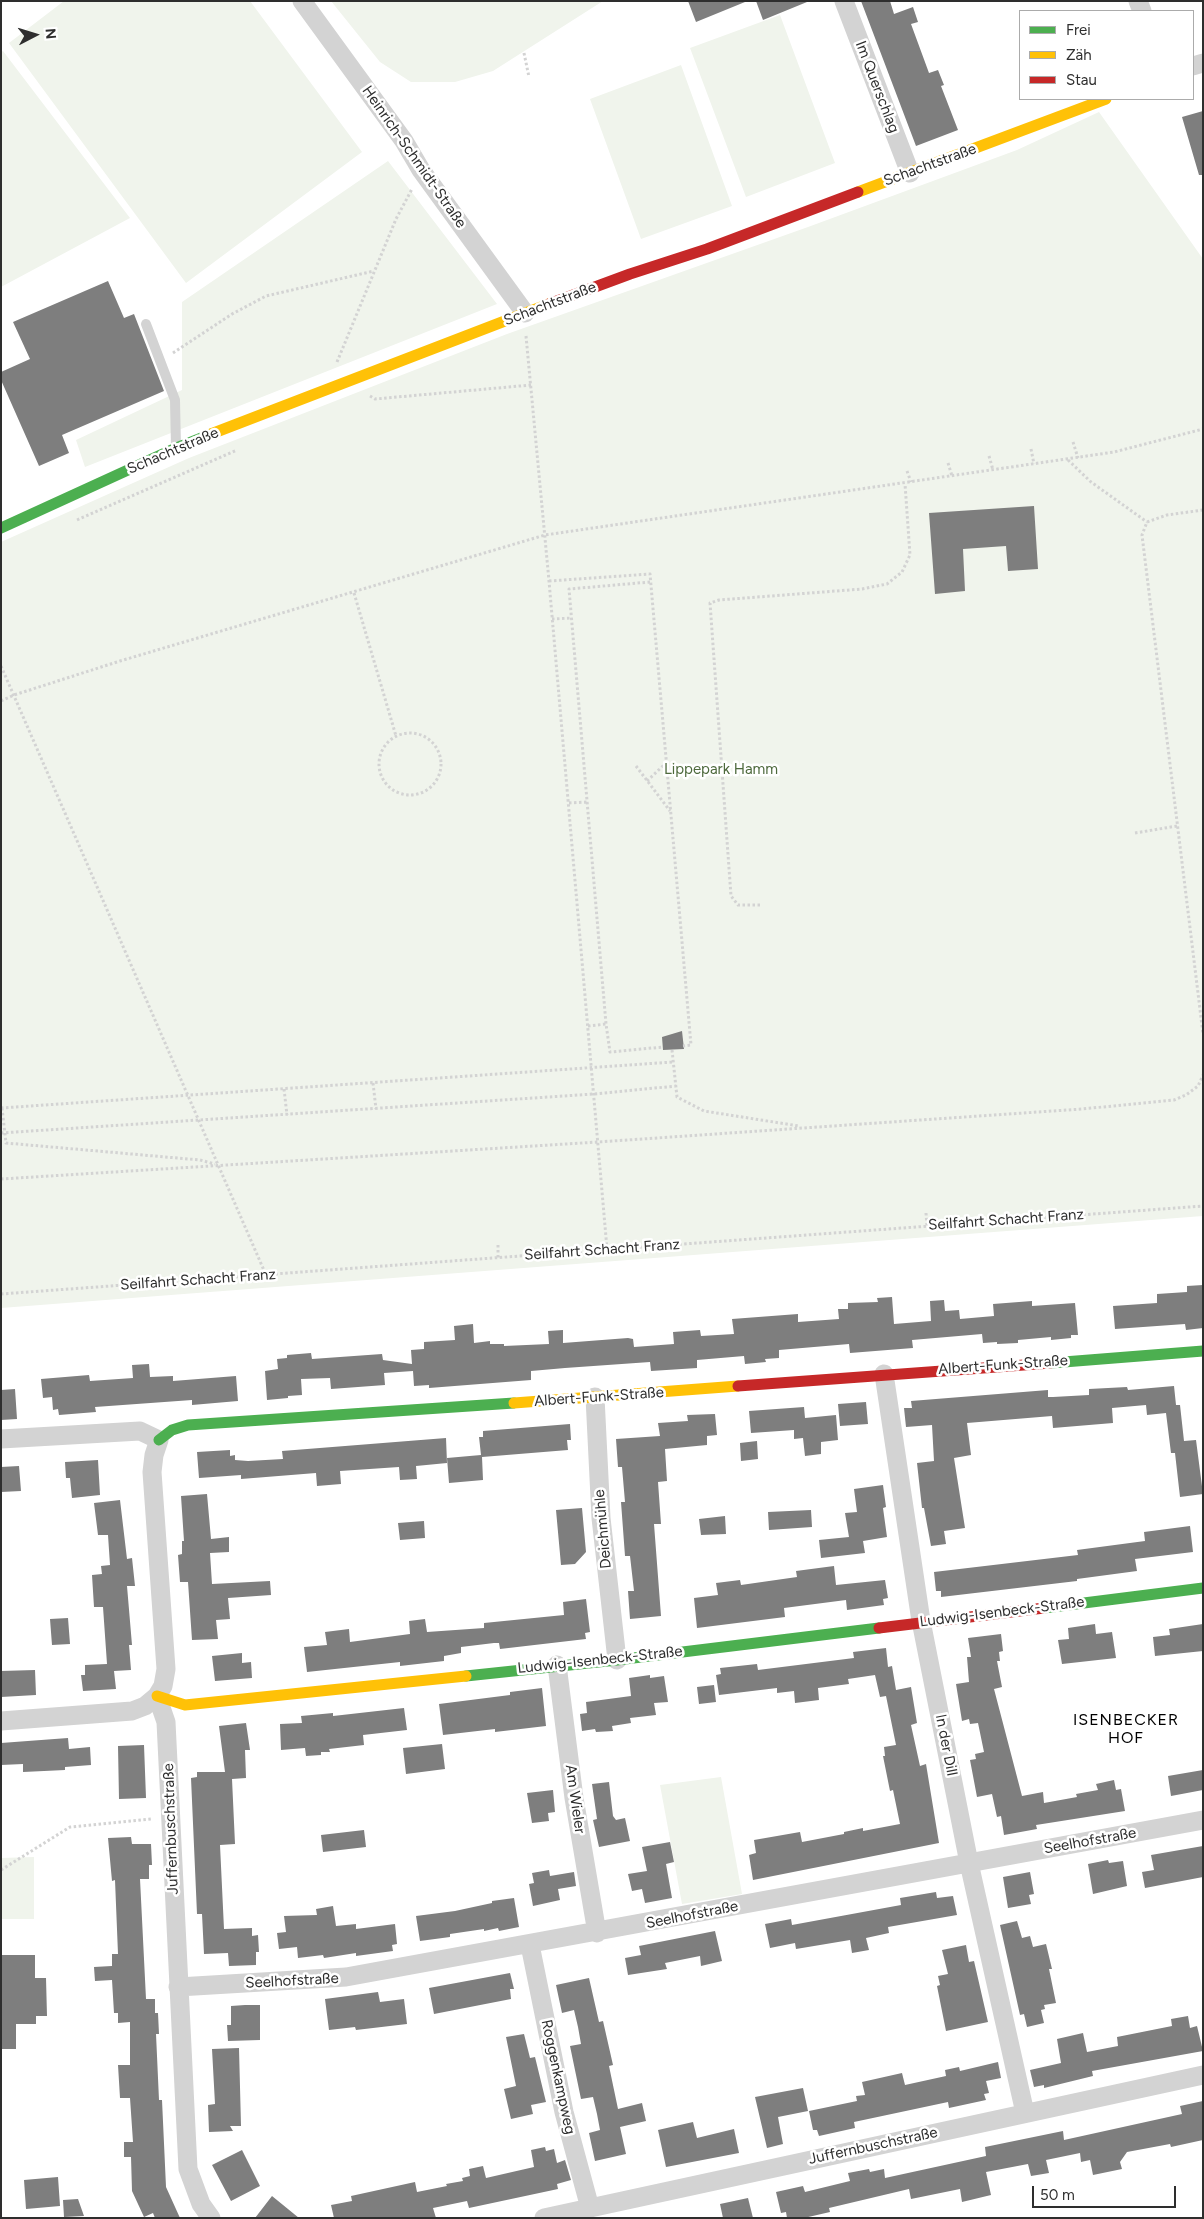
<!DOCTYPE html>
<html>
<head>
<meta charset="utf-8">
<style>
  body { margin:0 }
  #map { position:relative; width:1204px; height:2219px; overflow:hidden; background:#fff; font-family:Figtree,sans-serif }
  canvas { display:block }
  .frame { position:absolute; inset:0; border:2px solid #2e2e2e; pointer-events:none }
  .legend { position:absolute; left:1019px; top:10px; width:175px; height:90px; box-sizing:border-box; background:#fff; border:1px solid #ababab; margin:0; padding:6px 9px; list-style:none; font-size:15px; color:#2e2e2e }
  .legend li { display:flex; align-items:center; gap:10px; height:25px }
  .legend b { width:25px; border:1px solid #ababab }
  .north { position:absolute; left:10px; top:10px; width:50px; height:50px; -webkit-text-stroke:4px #fff; paint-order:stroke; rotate:85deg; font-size:14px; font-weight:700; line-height:20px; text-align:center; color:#2e2e2e }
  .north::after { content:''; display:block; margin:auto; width:18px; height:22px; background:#2e2e2e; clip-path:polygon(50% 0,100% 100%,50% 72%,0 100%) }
  .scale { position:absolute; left:1032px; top:2186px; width:144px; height:22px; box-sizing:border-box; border:2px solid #2e2e2e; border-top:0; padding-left:6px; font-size:15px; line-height:18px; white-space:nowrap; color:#2e2e2e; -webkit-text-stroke:4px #fff; paint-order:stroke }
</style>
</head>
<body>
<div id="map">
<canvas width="1204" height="2219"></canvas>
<div class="frame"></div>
<ul class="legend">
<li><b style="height:6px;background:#4caf50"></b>Frei</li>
<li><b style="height:6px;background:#ffc107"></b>Zäh</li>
<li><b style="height:6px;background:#c62828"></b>Stau</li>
</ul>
<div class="north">N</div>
<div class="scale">50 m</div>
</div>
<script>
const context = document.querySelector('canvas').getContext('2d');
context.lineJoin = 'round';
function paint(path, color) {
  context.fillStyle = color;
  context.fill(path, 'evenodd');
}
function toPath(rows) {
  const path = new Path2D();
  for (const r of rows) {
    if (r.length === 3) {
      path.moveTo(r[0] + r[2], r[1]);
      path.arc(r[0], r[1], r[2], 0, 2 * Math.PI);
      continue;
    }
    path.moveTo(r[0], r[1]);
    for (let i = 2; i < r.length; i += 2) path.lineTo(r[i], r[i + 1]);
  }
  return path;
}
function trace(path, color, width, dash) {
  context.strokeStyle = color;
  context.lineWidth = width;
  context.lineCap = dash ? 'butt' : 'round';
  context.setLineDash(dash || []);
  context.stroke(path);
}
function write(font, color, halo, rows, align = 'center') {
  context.font = font + ' Figtree,sans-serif';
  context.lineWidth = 5;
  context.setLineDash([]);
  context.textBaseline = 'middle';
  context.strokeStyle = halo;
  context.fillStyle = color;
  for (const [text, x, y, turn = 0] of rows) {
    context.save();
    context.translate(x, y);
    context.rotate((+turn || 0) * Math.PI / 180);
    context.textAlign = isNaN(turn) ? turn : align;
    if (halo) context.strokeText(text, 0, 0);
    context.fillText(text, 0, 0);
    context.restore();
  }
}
paint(toPath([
  [64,1,250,1,362,152,186,283,9,43],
  [331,1,603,1,493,71,455,82,411,82,380,62],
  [780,15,835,163,746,197,690,48],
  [3,51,130,218,1,287,1,52],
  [681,65,732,206,641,239,590,99],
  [1099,112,1203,259,1203,1216,1,1308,1,542,189,458,507,334,808,227,1017,150],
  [388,161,497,304,85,467,76,440,182,390,182,302],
  [721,1777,742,1894,682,1904,660,1785],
  [34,1857,34,1919,1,1919,1,1858]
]), '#f0f4ec');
paint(toPath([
  [688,1,745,1,745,2,696,22],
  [756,1,807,1,807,2,763,20],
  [861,1,890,1,894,14,913,7,918,22,911,24,929,73,938,70,944,85,941,86,958,130,916,146],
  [1203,111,1203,175,1199,175,1182,117],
  [108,281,124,318,134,314,164,391,62,435,69,453,39,466,1,380,1,372,30,359,13,322],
  [1034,506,1038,569,1008,571,1006,546,963,549,965,591,935,594,929,513],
  [682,1031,684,1049,663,1050,662,1037],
  [1203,1285,1203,1328,1186,1330,1185,1324,1115,1329,1113,1306,1157,1303,1157,1294,1187,1292,1187,1286],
  [892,1297,894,1324,931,1321,930,1301,944,1300,945,1311,959,1310,960,1319,994,1316,993,1304,1032,1301,1032,1306,1075,1303,1078,1335,1071,1335,1071,1338,1051,1340,1051,1337,1018,1340,1018,1343,997,1344,997,1342,983,1343,982,1334,912,1340,913,1348,850,1353,849,1344,779,1350,779,1358,765,1359,766,1362,745,1364,744,1356,697,1360,697,1368,651,1371,650,1362,565,1368,531,1371,531,1380,429,1388,429,1385,414,1386,413,1371,384,1373,385,1385,331,1389,330,1378,301,1379,302,1395,288,1396,288,1398,267,1400,265,1371,278,1369,277,1359,287,1358,287,1355,311,1353,312,1359,382,1354,383,1360,412,1364,411,1350,424,1349,424,1342,455,1340,454,1326,473,1324,474,1343,490,1341,490,1344,504,1344,504,1346,549,1344,548,1331,563,1330,563,1343,628,1338,633,1339,634,1347,674,1344,673,1332,700,1330,701,1336,734,1334,732,1319,798,1314,798,1322,839,1319,838,1309,848,1309,848,1303,878,1302,877,1298],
  [149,1364,150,1377,173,1376,173,1381,236,1376,238,1401,192,1405,192,1400,95,1407,96,1412,59,1415,58,1409,53,1410,52,1397,43,1398,41,1379,89,1375,90,1381,133,1378,132,1365],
  [1174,1386,1176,1405,1180,1405,1184,1441,1196,1440,1203,1494,1180,1497,1175,1453,1171,1453,1166,1413,1147,1415,1146,1405,1112,1408,1113,1423,1053,1428,1052,1416,967,1423,971,1455,954,1458,965,1528,944,1531,946,1544,931,1546,924,1508,922,1508,917,1463,934,1461,932,1425,906,1427,904,1408,912,1408,911,1401,1048,1390,1048,1397,1053,1397,1089,1395,1089,1389,1127,1387,1128,1390],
  [15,1389,17,1419,1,1420,1,1390],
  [866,1402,868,1424,840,1426,838,1404],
  [804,1407,805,1418,836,1415,838,1440,821,1442,821,1454,805,1456,803,1438,794,1439,794,1430,751,1433,749,1411],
  [715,1414,717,1435,707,1436,707,1445,665,1449,667,1481,658,1482,661,1524,654,1524,661,1616,630,1619,628,1591,634,1591,630,1556,625,1556,621,1502,625,1502,622,1467,618,1467,616,1439,660,1436,658,1423,688,1421,687,1415],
  [570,1424,571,1440,567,1440,568,1450,482,1457,483,1480,449,1483,447,1458,481,1455,479,1437,483,1437,483,1431],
  [446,1438,447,1463,416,1466,417,1479,400,1480,399,1467,340,1471,341,1484,317,1486,316,1473,241,1479,241,1475,199,1478,197,1452,230,1450,230,1456,235,1455,235,1460,248,1461,283,1459,282,1451],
  [757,1441,758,1459,741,1461,740,1443],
  [98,1460,100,1495,72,1498,70,1478,66,1478,65,1462],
  [19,1466,21,1491,1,1492,1,1467],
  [883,1485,886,1507,883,1508,887,1537,863,1541,865,1553,821,1558,819,1540,849,1537,845,1513,857,1512,854,1489],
  [207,1494,211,1539,229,1537,229,1552,210,1553,212,1584,270,1581,271,1595,228,1598,230,1619,216,1620,218,1639,192,1640,188,1582,180,1582,178,1555,182,1554,182,1541,184,1541,181,1496],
  [120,1500,127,1559,132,1558,135,1586,127,1586,132,1645,129,1645,131,1670,114,1671,116,1689,83,1691,81,1675,85,1675,85,1665,107,1664,103,1607,94,1607,92,1575,102,1574,101,1566,110,1565,108,1535,98,1535,94,1503],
  [582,1508,586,1552,575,1564,561,1565,556,1510],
  [811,1510,812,1527,769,1530,768,1512],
  [725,1516,726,1534,701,1535,699,1519],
  [424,1521,425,1538,400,1540,398,1523],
  [1190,1526,1193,1552,1135,1559,1137,1571,1077,1579,1077,1581,941,1597,941,1591,936,1591,934,1572,1078,1555,1077,1550,1145,1541,1144,1532],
  [834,1566,836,1585,885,1580,888,1598,883,1599,884,1605,847,1610,846,1600,784,1608,785,1617,697,1628,694,1598,718,1595,716,1583,740,1580,741,1585,797,1577,796,1571],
  [586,1599,590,1632,585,1633,586,1639,500,1649,499,1643,494,1643,461,1647,461,1653,444,1656,444,1661,400,1666,400,1662,307,1672,304,1647,327,1645,325,1632,349,1629,350,1642,410,1634,409,1621,425,1619,427,1632,484,1628,484,1623,564,1615,563,1602],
  [68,1618,70,1644,52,1645,50,1619],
  [1095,1624,1096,1634,1112,1632,1116,1658,1062,1664,1058,1640,1069,1639,1068,1628],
  [1203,1624,1203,1651,1155,1656,1153,1637,1170,1635,1169,1629],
  [1001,1634,1003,1651,999,1652,1000,1661,997,1661,1002,1687,994,1689,1022,1796,1043,1792,1044,1803,1077,1797,1076,1794,1098,1790,1096,1784,1114,1780,1116,1790,1121,1789,1125,1811,1036,1825,1037,1829,1004,1835,1001,1816,997,1817,992,1794,977,1797,970,1760,976,1759,975,1754,984,1752,978,1723,970,1724,969,1719,962,1721,956,1684,969,1682,967,1657,971,1657,968,1638],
  [886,1648,888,1667,892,1666,896,1690,911,1687,917,1723,911,1725,920,1766,926,1764,939,1843,753,1880,749,1855,756,1853,754,1840,800,1832,802,1842,844,1834,844,1832,863,1828,863,1831,900,1824,893,1790,890,1791,883,1756,885,1756,884,1747,896,1745,886,1696,880,1697,875,1675,848,1679,849,1684,818,1688,819,1700,795,1703,794,1691,777,1693,777,1688,719,1695,716,1675,721,1674,720,1668,757,1664,758,1670,854,1658,853,1652],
  [242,1653,242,1663,251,1662,252,1678,215,1681,212,1656],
  [35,1670,36,1695,1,1697,1,1671],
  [650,1675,650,1678,664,1676,668,1702,654,1703,656,1715,630,1718,631,1723,612,1726,613,1731,596,1732,595,1729,582,1731,580,1714,587,1713,586,1702,631,1696,629,1678],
  [714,1685,716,1702,699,1704,697,1687],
  [542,1688,546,1726,495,1732,495,1729,443,1735,439,1704,510,1695,510,1692],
  [404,1708,407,1730,363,1735,364,1745,329,1749,330,1752,321,1752,321,1755,306,1756,305,1748,281,1750,280,1724,302,1723,301,1716,333,1713,333,1716,342,1715],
  [246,1723,250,1750,245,1750,246,1778,232,1779,235,1844,220,1845,224,1929,252,1928,252,1936,258,1935,259,1952,256,1952,256,1965,229,1966,228,1953,204,1954,202,1914,197,1914,191,1778,197,1777,197,1772,225,1772,219,1726],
  [68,1738,69,1749,90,1747,91,1765,65,1767,65,1770,23,1772,23,1764,1,1765,1,1743],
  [442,1744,445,1769,406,1774,403,1748],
  [144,1745,146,1798,119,1799,118,1746],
  [1203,1770,1203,1790,1171,1796,1168,1776],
  [609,1782,613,1816,616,1820,625,1818,630,1841,599,1847,593,1820,597,1819,592,1784],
  [553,1790,555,1812,548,1813,549,1821,532,1823,527,1793],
  [364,1830,366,1847,323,1852,321,1835],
  [131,1837,132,1844,151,1844,152,1865,149,1865,149,1879,140,1879,146,1999,155,1999,155,2013,158,2013,159,2034,156,2034,159,2100,162,2100,166,2187,180,2218,155,2218,153,2213,144,2217,132,2191,131,2157,124,2157,124,2142,133,2142,130,2098,120,2098,118,2065,130,2065,130,2022,118,2023,118,2013,114,2013,112,1980,95,1981,94,1967,112,1966,112,1954,118,1954,115,1880,112,1881,108,1838],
  [670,1842,674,1862,666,1864,672,1898,645,1903,642,1889,632,1891,628,1874,647,1871,642,1847],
  [1203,1846,1203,1877,1145,1888,1142,1872,1154,1870,1151,1855],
  [1108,1860,1109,1863,1123,1861,1127,1886,1093,1894,1088,1864],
  [549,1870,550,1876,574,1872,576,1886,558,1889,560,1900,533,1906,529,1884,534,1883,532,1873],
  [1030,1872,1034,1894,1029,1895,1031,1904,1008,1908,1003,1877],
  [936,1892,937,1898,953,1896,957,1915,888,1927,889,1933,866,1938,869,1950,852,1953,850,1940,796,1949,795,1943,770,1948,765,1924,791,1919,792,1925,901,1905,900,1898],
  [514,1898,519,1927,499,1931,498,1928,484,1931,484,1929,450,1934,450,1937,420,1941,416,1916,455,1911,492,1903,492,1901],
  [333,1906,336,1926,356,1924,356,1929,395,1924,397,1944,392,1945,393,1951,356,1956,356,1953,324,1958,323,1955,298,1958,297,1947,279,1949,277,1933,286,1932,284,1916,317,1915,316,1909],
  [1017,1921,1022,1938,1030,1936,1033,1947,1046,1944,1052,1969,1049,1969,1056,2003,1044,2005,1045,2009,1041,2010,1044,2023,1027,2027,1024,2014,1020,2015,1000,1925],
  [715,1931,722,1961,701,1966,700,1956,665,1963,667,1969,628,1975,625,1958,641,1955,639,1946],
  [966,1945,969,1962,974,1961,988,2022,946,2031,937,1986,940,1985,938,1976,948,1974,942,1950],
  [1,1955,35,1955,35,1978,46,1978,47,2016,36,2016,36,2024,16,2024,16,2049,1,2049],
  [510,1973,514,1989,510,1989,511,1999,434,2014,429,1988],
  [589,1978,599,2022,603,2021,613,2065,609,2066,618,2109,642,2103,646,2121,620,2127,626,2154,595,2161,589,2133,600,2130,597,2114,593,2097,581,2099,570,2046,581,2044,578,2027,574,2010,562,2013,556,1985],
  [378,1992,380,2002,404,1999,407,2024,356,2030,355,2027,329,2030,325,1999],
  [245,2005,260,2005,260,2040,228,2041,227,2025,231,2025,231,2006],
  [1188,2016,1190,2028,1197,2026,1203,2051,1092,2071,1093,2076,1044,2088,1044,2085,1034,2087,1030,2070,1061,2063,1057,2039,1083,2033,1087,2052,1118,2046,1117,2037,1172,2026,1171,2019],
  [524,2034,530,2058,535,2057,546,2102,531,2105,533,2114,511,2119,504,2089,516,2086,506,2037],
  [239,2048,241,2126,230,2126,233,2131,209,2132,208,2105,215,2104,212,2049],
  [998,2062,1001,2078,986,2081,989,2093,984,2094,986,2100,949,2108,948,2102,854,2122,855,2128,819,2136,817,2130,813,2130,809,2111,857,2101,856,2096,865,2095,862,2082,902,2073,905,2085,946,2076,945,2070,959,2067,960,2071],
  [803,2088,808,2111,778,2117,783,2144,767,2148,755,2097],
  [1203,2101,1203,2140,1171,2147,1170,2144,1127,2152,1120,2162,1122,2169,1093,2175,1090,2160,1081,2162,1080,2153,1046,2160,1049,2173,1031,2176,1028,2164,986,2172,991,2195,962,2202,960,2189,911,2199,909,2189,829,2208,830,2212,804,2218,787,2218,786,2212,781,2213,776,2192,803,2186,805,2192,850,2181,848,2173,869,2169,870,2172,884,2169,885,2178,986,2156,985,2147,1063,2131,1064,2140,1182,2114,1180,2106],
  [693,2122,697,2138,734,2129,739,2153,666,2167,658,2130],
  [545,2147,546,2151,554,2149,557,2163,565,2160,571,2180,557,2184,558,2189,469,2208,467,2201,433,2208,436,2218,334,2218,331,2205,352,2201,351,2196,415,2182,417,2192,447,2186,446,2184,463,2181,462,2178,470,2176,469,2169,483,2166,486,2178,534,2167,531,2150],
  [242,2150,260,2186,231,2201,212,2165],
  [58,2177,60,2206,26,2209,24,2180],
  [272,2196,299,2218,255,2218],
  [748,2198,753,2218,723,2218,720,2204],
  [78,2199,84,2216,64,2217,63,2200]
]), '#7e7e7e');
trace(toPath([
  [524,53,529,77],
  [526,336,549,581,607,1249],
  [173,353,232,314,266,296,374,271],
  [337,362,396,219,412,189],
  [370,396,375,399,531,385],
  [1073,442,1078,458],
  [1031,449,1034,464],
  [989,456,993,470],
  [1068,460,1091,482,1147,522],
  [948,463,952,476],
  [907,471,911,482],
  [1203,510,1167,515,1147,522,1142,535,1203,1034],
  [77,520,237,450],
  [549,581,650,574,691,1045,683,1046],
  [650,582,569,589,606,1024,610,1052,663,1047],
  [354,593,396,736],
  [552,619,572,618],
  [1,666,266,1275],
  [1,701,14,695,120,661,545,535,1114,452,1203,429],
  [410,764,31],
  [636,766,670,811],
  [647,781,666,763],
  [569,803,587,802],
  [1135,833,1177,826],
  [760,905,738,905,731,896,710,603,719,600,862,589,887,584,902,572,910,555,905,484],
  [588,1026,606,1024],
  [672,1050,677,1097,704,1111,799,1126],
  [373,1083,376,1109],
  [284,1089,287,1115],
  [1,1108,673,1062],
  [2,1108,6,1143,200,1160,215,1164],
  [1,1133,594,1094,676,1086],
  [1,1179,598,1142,1082,1109,1174,1100,1186,1095,1198,1086,1203,1075],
  [926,1213,927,1226],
  [498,1245,498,1258],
  [1,1294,1203,1206],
  [1,1870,70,1827,152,1819]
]), '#d3d3d3', 3, [2.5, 2.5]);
trace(toPath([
  [146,324,175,400,176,448]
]), '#d3d3d3', 10);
trace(toPath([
  [302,1,404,141,421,170,525,313],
  [844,1,910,173],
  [1138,1,1142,11],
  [1193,66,1203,63],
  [884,1374,921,1621,969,1863,1025,2113],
  [595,1397,601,1518,617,1660],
  [1,1439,140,1431,159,1440,154,1455,152,1472,166,1669,163,1686,157,1696,145,1706,132,1711,1,1721],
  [557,1665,574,1798,597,1933],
  [157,1696,166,1722,188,2169,201,2204,211,2218],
  [530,1945,564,2112,590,2208],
  [178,1987,346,1977,1203,1820],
  [544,2218,1203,2075]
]), '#d3d3d3', 19);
trace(toPath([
  [1,528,176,448,211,434],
  [1051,1363,1203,1351],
  [159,1440,172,1430,188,1425,514,1403],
  [1044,1608,1203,1588],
  [466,1676,617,1660,879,1628]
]), '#4caf50', 11);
trace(toPath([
  [858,192,1106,99],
  [211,434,549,304],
  [514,1403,738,1386],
  [157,1696,185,1705,466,1676]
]), '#ffc107', 11);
trace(toPath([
  [549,304,630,274,707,249,858,192],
  [738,1386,1051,1363],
  [879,1628,1044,1608]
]), '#c62828', 11);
write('15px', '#2e2e2e', '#fff', [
  ["Im Querschlag",877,87,69],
  ["Heinrich-Schmidt-Straße",414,157,55],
  ["Schachtstraße",930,165,-20],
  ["Schachtstraße",550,304,-21],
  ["Schachtstraße",173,451,-23],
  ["Seilfahrt Schacht Franz",1006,1220,-4],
  ["Seilfahrt Schacht Franz",602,1250,-4],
  ["Seilfahrt Schacht Franz",198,1280,-4],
  ["Albert-Funk-Straße",1003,1365,-4],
  ["Albert-Funk-Straße",599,1397,-4],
  ["Deichmühle",603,1529,-95],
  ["Ludwig-Isenbeck-Straße",1002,1612,-7],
  ["Ludwig-Isenbeck-Straße",600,1660,-6],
  ["In der Dill",946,1745,79],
  ["Am Wieler",575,1799,82],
  ["Juffernbuschstraße",171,1829,-92],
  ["Seelhofstraße",1090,1841,-10],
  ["Seelhofstraße",692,1915,-11],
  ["Seelhofstraße",292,1981,-3],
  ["Roggenkampweg",558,2077,78],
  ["Juffernbuschstraße",873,2146,-12]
]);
write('15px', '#4d693c', '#fff', [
  ["Lippepark Hamm",721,770]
]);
context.letterSpacing = '1px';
write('16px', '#000', '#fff', [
  ["ISENBECKER",1126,1720],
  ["HOF",1126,1738]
]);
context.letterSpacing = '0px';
</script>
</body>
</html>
